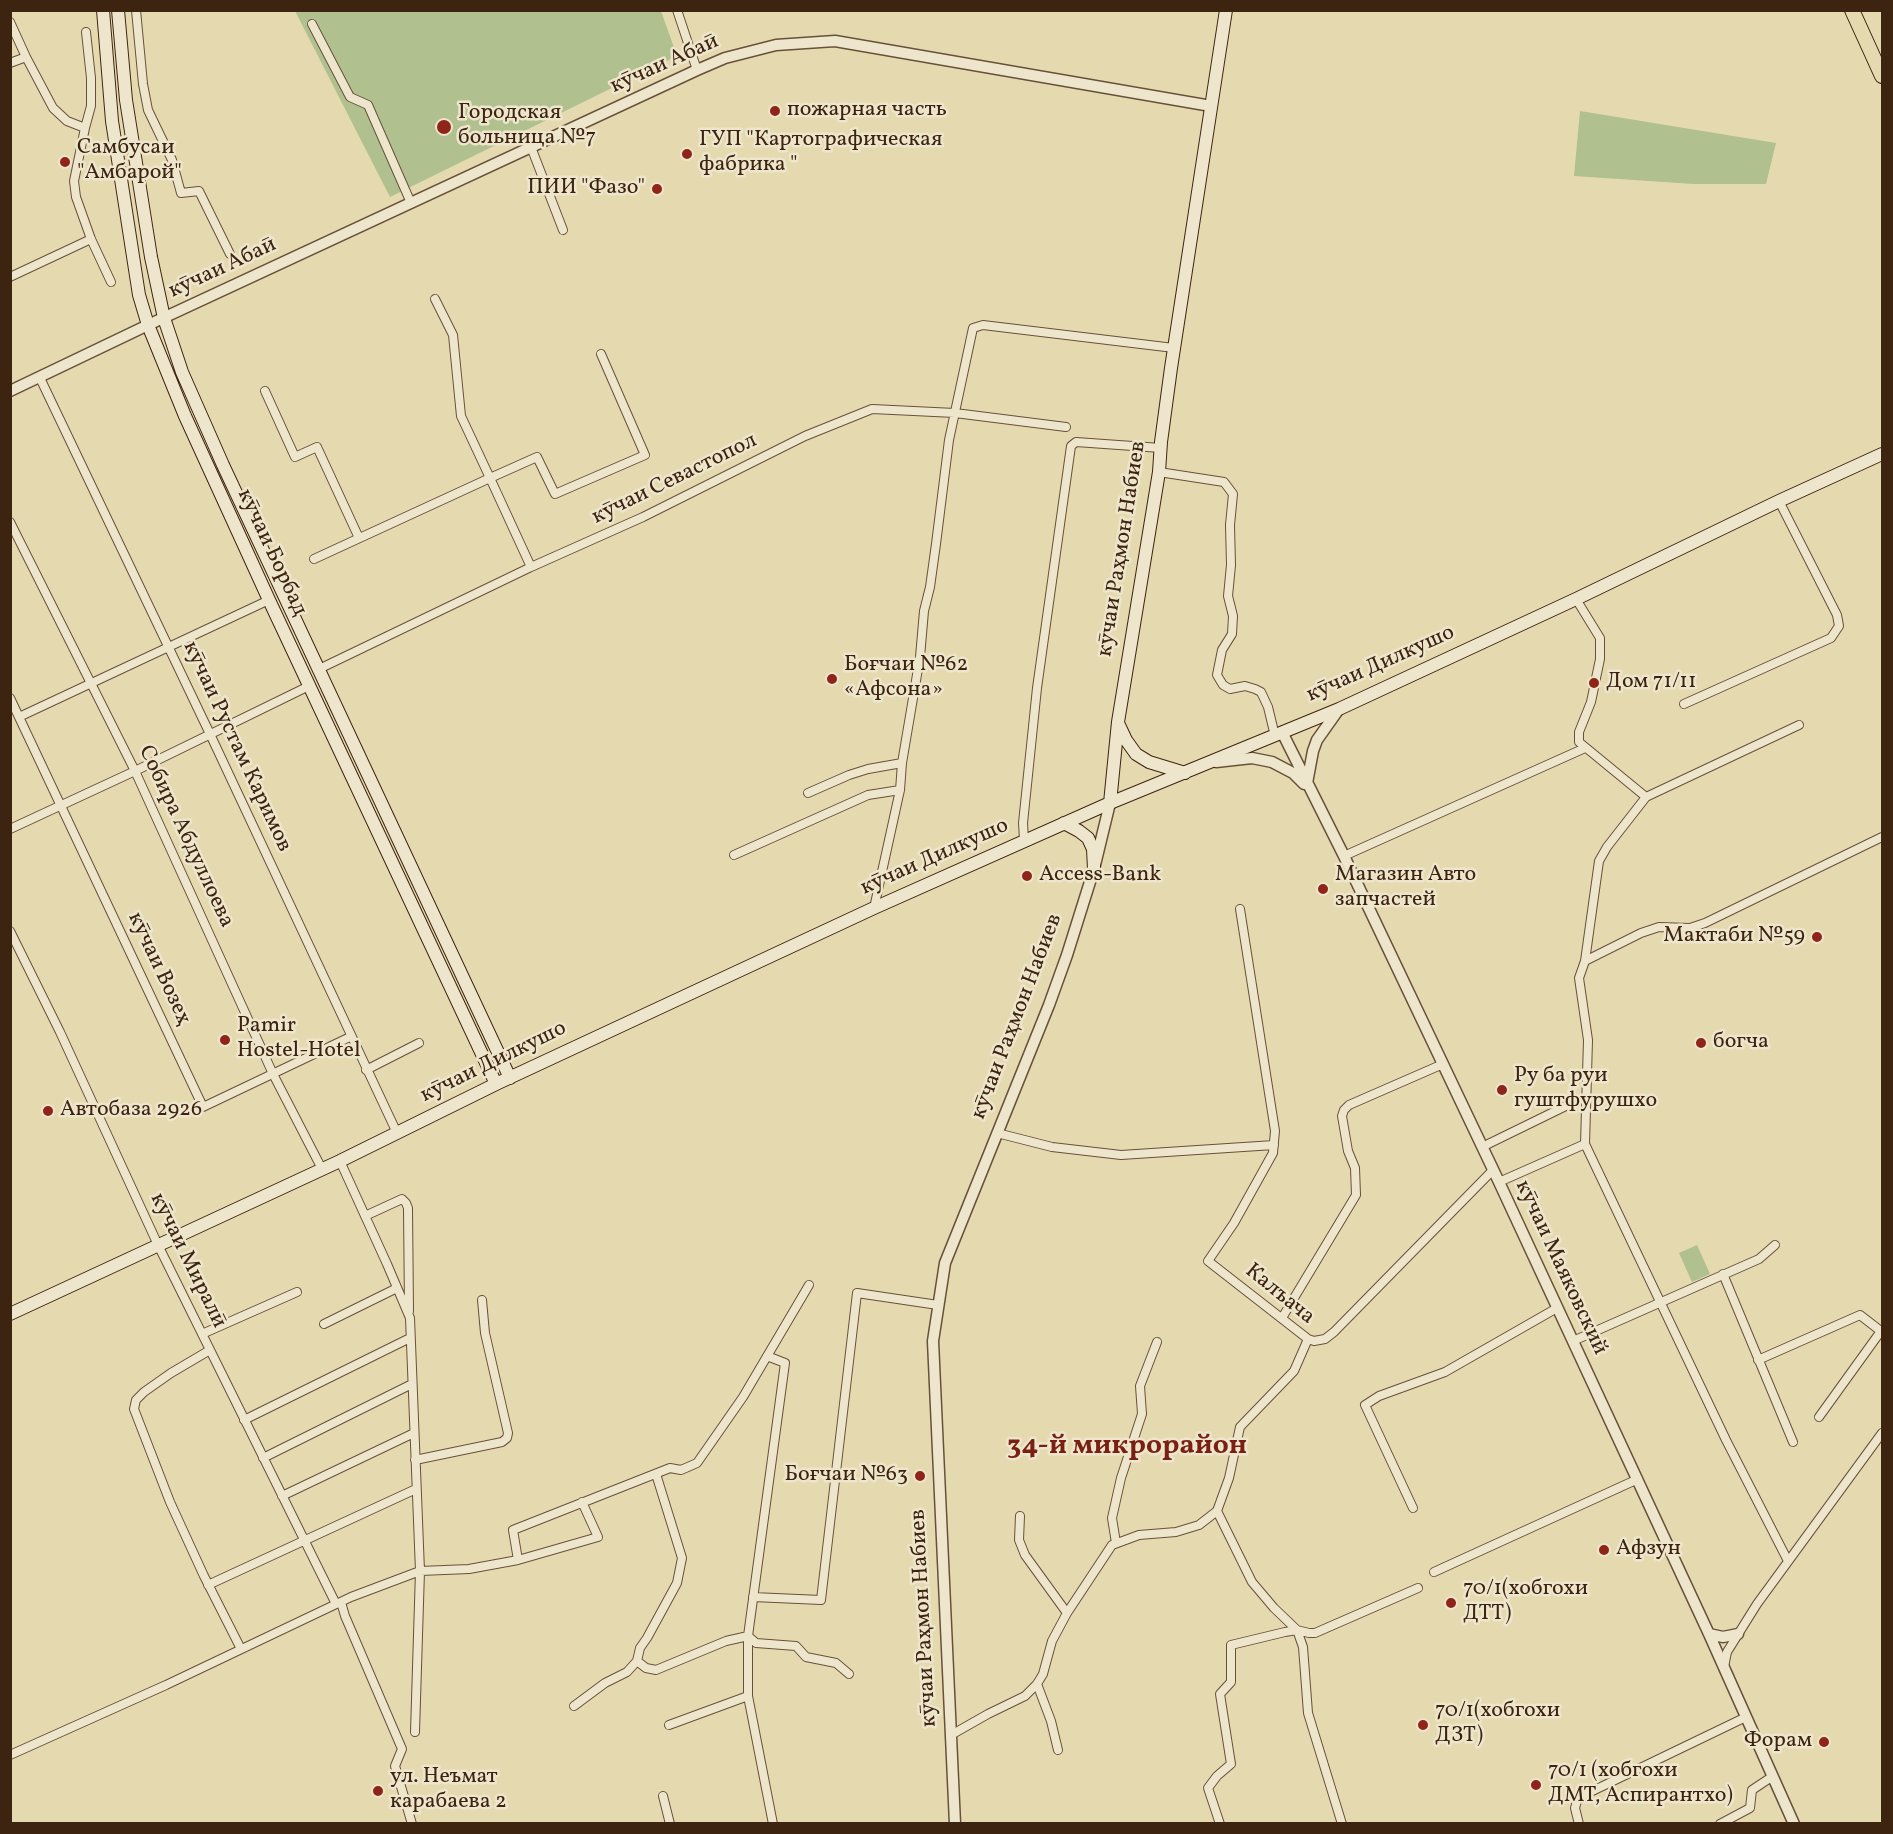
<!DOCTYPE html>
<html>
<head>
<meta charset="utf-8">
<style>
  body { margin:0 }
  #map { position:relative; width:1893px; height:1834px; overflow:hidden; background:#e5d9b0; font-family:Vollkorn,serif }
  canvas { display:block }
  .frame { position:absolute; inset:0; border:12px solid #3d2411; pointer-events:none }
</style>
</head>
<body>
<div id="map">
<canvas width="1893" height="1834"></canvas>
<div class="frame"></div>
</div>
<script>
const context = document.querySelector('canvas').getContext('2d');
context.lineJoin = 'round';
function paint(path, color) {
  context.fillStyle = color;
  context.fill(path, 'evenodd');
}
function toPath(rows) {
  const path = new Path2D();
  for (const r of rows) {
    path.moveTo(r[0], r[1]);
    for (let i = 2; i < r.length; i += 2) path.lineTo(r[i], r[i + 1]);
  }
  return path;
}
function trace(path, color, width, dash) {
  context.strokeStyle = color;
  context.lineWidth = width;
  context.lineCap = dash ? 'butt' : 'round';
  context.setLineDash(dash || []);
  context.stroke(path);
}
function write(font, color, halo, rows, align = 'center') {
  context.font = font + ' Vollkorn,serif';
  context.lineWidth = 5;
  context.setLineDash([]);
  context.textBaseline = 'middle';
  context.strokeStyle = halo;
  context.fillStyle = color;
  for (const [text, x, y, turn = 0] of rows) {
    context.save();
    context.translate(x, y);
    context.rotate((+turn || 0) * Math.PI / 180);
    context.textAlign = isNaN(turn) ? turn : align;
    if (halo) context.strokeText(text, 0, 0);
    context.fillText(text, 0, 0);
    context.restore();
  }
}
paint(toPath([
  [295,11,661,11,677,56,390,197],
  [1580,111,1776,143,1766,184,1693,184,1574,176],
  [1697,1245,1710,1274,1692,1282,1679,1253]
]), '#b0c08f');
const minor = toPath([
  [136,10,143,84,148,110,172,160,181,193,199,191,230,254],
  [677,10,697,70],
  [10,22,26,57,53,108,67,121,85,128],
  [312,24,350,97,368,105,411,203],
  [86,32,91,78,91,106,85,128,74,181,76,197,91,239,111,282],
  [10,63,26,57],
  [531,147,563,230],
  [10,277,91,239],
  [435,299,453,335,461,416,490,478,537,457,555,494,645,455,601,354],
  [40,378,210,734,397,1133],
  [265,391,295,457,317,447,359,538],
  [1159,472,1224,482,1233,494,1230,525,1231,565,1228,596,1233,616,1232,634,1222,650,1217,675,1223,685,1230,689,1245,686,1255,689,1261,692,1268,707,1275,736],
  [10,522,135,771,273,1074,322,1169],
  [314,559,490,478,531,567],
  [1576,599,1600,638,1600,659,1591,702,1579,732,1579,742,1646,797],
  [319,669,531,567,643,517,805,436,872,409,955,413,1066,427],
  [10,698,203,1107,350,1037],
  [1684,704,1831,638,1839,626,1837,615,1779,501],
  [19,717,269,600],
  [808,793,849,775,868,769,902,763],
  [10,829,135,771,309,686],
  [1024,840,1023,823,1037,688,1071,446,1076,442,1161,448],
  [734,855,868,795,900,790],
  [1344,856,1585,748],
  [874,908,900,790,902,763,920,657,924,611,930,587,936,544,949,440,973,328,983,325,1174,348],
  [1240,909,1275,1131,1273,1153,1234,1223,1208,1261,1308,1339,1294,1371,1240,1427,1229,1478,1217,1511,1252,1582,1274,1608,1297,1630,1303,1647,1308,1713,1342,1824],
  [10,931,60,1032,158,1245,336,1604],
  [1585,961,1641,933,1659,927,1690,928,1705,923,1882,837],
  [366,1070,419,1043],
  [997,1133,1052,1147,1121,1155,1274,1145],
  [1585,1144,1726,1440,1788,1561],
  [1482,1147,1572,1103],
  [1499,1182,1585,1144,1588,1040,1579,978,1585,961,1599,861,1607,847,1646,797,1799,725],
  [365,1216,402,1199,406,1203,408,1208,409,1311],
  [1723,1274,1793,1442],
  [1282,1318,1356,1195,1355,1168,1348,1151,1342,1116,1344,1110,1349,1105,1443,1064],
  [324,1324,397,1288],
  [202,1334,297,1292],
  [1308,1339,1314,1341,1325,1339,1334,1332,1493,1170],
  [1573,1341,1759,1259,1775,1245],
  [210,1350,171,1373,144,1392,136,1400,134,1409,170,1502,204,1576,241,1649],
  [767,1356,785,1363,748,1636,748,1696,773,1824],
  [1758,1360,1860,1315,1882,1332],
  [1819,1417,1881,1331],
  [244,1420,410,1338],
  [263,1458,412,1384],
  [415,1460,502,1442,507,1438,508,1433,485,1333,482,1300],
  [282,1496,414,1433],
  [1413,1508,1365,1405,1379,1396,1445,1372,1557,1308],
  [1020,1516,1019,1540,1025,1555,1067,1613],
  [1116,1543,1112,1518,1121,1478,1142,1414,1140,1386,1157,1342],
  [518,1560,513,1530,670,1468,681,1470,697,1463,743,1397,809,1285],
  [1434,1572,1638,1479],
  [208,1585,416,1489],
  [753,1597,821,1600,857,1293,938,1305],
  [341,1602,345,1616,402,1749,395,1766,412,1824],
  [637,1661,646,1668,656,1670,726,1641,748,1636,756,1643,796,1646,806,1657,836,1663,849,1674],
  [1724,1667,1727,1652,1757,1604,1882,1433],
  [1037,1684,1051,1721,1058,1750],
  [574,1706,605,1683,627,1672,637,1661,640,1648,647,1638,677,1583,682,1558,656,1474],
  [669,1725,748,1696],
  [415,1732,420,1571,469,1569,518,1560,598,1537,582,1502],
  [951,1735,988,1714,1025,1696,1037,1684,1043,1674,1052,1641,1067,1613,1112,1545,1139,1535,1176,1532,1199,1525,1217,1511],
  [10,1755,166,1685,351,1597,420,1571,410,1318,387,1264,340,1161],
  [663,1796,670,1824],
  [1220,1824,1208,1788,1217,1776,1231,1764,1220,1694,1231,1682,1231,1645,1285,1632,1297,1630,1309,1633,1315,1633,1418,1588],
  [1579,1824,1575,1808,1577,1801,1582,1796,1746,1717],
  [1720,1824,1750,1808,1752,1790,1773,1776]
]);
const tertiary = toPath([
  [10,391,148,325,697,70,725,58,776,45,835,41,1211,106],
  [1282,732,1344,856,1499,1182,1709,1634,1794,1824],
  [1216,762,1252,758,1272,762,1293,773,1304,784],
  [1307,783,1313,751,1317,740,1339,709],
  [1709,1634,1723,1637,1738,1634],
  [955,1824,933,1341,945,1263,1049,1005,1067,955,1094,869,1110,803]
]);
const secondary = toPath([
  [103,10,112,121,139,295,148,325,185,416,269,600,496,1084],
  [118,10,126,100,151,257,164,318,182,372,223,465,510,1078],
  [1118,723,1126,740,1136,754,1149,762,1185,773],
  [1110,803,1118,722,1159,472,1161,442,1171,368,1226,10],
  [1064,823,1079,831,1088,838,1093,849,1094,869],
  [10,1314,340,1161,496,1084,874,908,1110,803,1339,709,1576,599,1779,501,1882,454]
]);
const primary = toPath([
  [1852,10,1882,76]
]);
trace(minor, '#675139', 10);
trace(tertiary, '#675139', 13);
trace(secondary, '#3d2411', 14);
trace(primary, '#3d2411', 16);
trace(minor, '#eee6cc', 8);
trace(tertiary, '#eee6cc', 10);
trace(secondary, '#eee6cc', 12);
trace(primary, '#e5d9b0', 14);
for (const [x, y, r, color] of [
  [775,111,6,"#8f2418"],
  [444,127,8,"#8f2418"],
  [687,154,6,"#8f2418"],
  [65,162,6,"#8f2418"],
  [657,189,6,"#8f2418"],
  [832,679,6,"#8f2418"],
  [1594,683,6,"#8f2418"],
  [1027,876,6,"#8f2418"],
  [1323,889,6,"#8f2418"],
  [1817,937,6,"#8f2418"],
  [225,1040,6,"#8f2418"],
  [1701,1043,6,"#8f2418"],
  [1502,1090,6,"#8f2418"],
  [48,1111,6,"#8f2418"],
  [920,1476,6,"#8f2418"],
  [1604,1550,6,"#8f2418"],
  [1451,1603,6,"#8f2418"],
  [1423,1725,6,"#8f2418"],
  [1824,1742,6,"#8f2418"],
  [1536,1785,6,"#8f2418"],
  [378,1791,6,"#8f2418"]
]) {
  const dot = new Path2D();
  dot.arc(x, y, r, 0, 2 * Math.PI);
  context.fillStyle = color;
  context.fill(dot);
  trace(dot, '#eee6cc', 2);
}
write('22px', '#3d2411', '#eee6cc', [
  ["кӯчаи Абаӣ",665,65,-24],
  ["кӯчаи Абаӣ",223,269,-25],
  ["кӯчаи Севастопол",675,480,-26],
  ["кӯчаи Раҳмон Набиев",1123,549,-81],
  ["кӯчаи Борбад",271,553,65],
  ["кӯчаи Дилкушо",1381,665,-24],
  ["кӯчаи Рустам Каримов",236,747,65],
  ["Собира Абдуллоева",185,837,65],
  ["кӯчаи Дилкушо",935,858,-24],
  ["кӯчаи Возеҳ",158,969,65],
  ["кӯчаи Раҳмон Набиев",1018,1017,-69],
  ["кӯчаи Дилкушо",494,1063,-26],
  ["кӯчаи Миралӣ",187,1261,64],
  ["кӯчаи Маяковский",1560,1268,65],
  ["Калъача",1279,1295,39],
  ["кӯчаи Раҳмон Набиев",925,1618,-93]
]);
write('22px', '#3d2411', '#eee6cc', [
  ["пожарная часть",787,111],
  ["Городская",458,114],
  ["больница №7",458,139],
  ["ГУП \"Картографическая",699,141],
  ["фабрика \"",699,166],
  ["Самбусаи",77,149],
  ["\"Амбарой\"",77,174],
  ["ПИИ \"Фазо\"",645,189,"right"],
  ["Боғчаи №62",844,666],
  ["«Афсона»",844,691],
  ["Дом 71/11",1606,683],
  ["Access-Bank",1039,876],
  ["Магазин Авто",1335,876],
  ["запчастей",1335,901],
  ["Мактаби №59",1805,937,"right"],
  ["Pamir",237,1027],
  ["Hostel-Hotel",237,1052],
  ["богча",1713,1043],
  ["Ру ба руи",1514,1077],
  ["гуштфурушхо",1514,1102],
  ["Автобаза 2926",60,1111],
  ["Боғчаи №63",908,1476,"right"],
  ["Афзун",1616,1550],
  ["70/1(хобгохи",1463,1590],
  ["ДТТ)",1463,1615],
  ["70/1(хобгохи",1435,1712],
  ["ДЗТ)",1435,1737],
  ["Форам",1812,1742,"right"],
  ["70/1 (хобгохи",1548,1772],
  ["ДМТ, Аспирантхо)",1548,1797],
  ["ул. Неъмат",390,1778],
  ["карабаева 2",390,1803]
], 'left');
write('bold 28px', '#7a1f14', '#eee6cc', [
  ["34-й микрорайон",1127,1448]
]);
</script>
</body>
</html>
